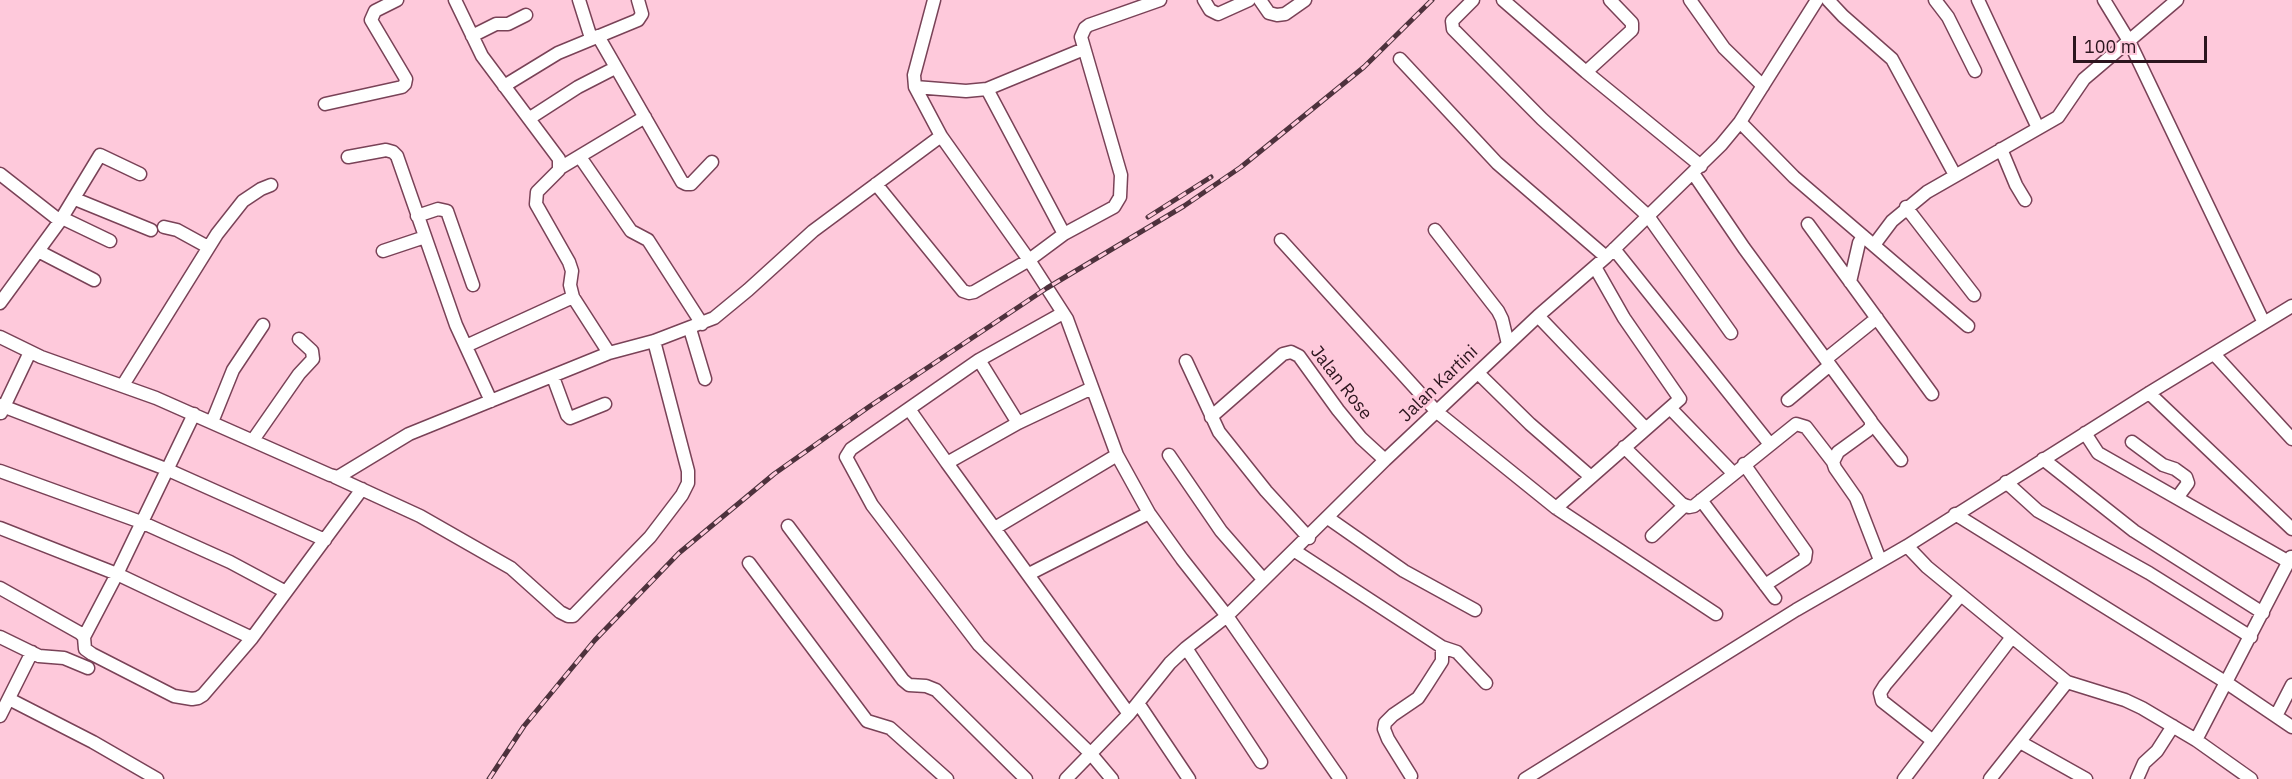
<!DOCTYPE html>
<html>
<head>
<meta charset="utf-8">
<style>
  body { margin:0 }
  #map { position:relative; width:2292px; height:779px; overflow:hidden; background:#fec9db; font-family:"IBM Plex Sans",sans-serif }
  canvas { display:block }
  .scale { position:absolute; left:2073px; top:36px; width:134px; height:27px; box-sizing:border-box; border:3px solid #2c151e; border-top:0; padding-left:8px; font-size:18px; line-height:21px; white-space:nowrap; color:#2c151e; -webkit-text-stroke:4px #fec9db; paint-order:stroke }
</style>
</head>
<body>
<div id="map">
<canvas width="2292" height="779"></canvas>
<div class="scale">100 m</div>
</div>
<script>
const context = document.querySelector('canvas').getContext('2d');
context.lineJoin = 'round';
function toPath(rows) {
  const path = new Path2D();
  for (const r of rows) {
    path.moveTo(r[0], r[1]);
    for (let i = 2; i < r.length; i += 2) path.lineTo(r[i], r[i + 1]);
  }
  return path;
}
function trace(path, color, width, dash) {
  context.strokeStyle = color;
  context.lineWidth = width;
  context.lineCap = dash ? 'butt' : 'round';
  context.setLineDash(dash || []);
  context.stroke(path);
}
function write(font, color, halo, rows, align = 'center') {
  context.font = font + ' "IBM Plex Sans",sans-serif';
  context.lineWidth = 6;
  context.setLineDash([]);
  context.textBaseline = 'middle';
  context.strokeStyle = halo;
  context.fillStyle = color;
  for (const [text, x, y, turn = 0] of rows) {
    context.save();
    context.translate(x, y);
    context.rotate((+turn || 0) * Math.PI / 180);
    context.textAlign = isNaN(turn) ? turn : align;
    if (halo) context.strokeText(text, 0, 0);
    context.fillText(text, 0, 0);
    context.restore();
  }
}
const minor = toPath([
  [455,0,482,56,559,159,559,170,537,192,536,204,569,262,572,271,570,285,573,297,609,353],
  [579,0,591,38],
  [934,0,914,75,915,87,941,136,1029,260,1067,319,1117,455,1149,513,1182,559,1227,616,1340,779],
  [1204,0,1210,10,1218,14,1249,0],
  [1260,0,1269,13,1277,15,1285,14,1305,0],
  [1473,0,1452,21,1453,29,1542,119,1648,216,1731,333],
  [1503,0,1586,72,1701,166],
  [1690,0,1724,48,1763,86],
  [1828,0,1843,16,1892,59,1955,175],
  [1935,0,1948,17,1975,71],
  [1978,0,2038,128],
  [2104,0,2129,41,2264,323],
  [472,36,496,24,508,24,526,15],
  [598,36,682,182,686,184,691,184,712,162],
  [1400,59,1497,163,1606,257],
  [1586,72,1632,30,1632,23,1610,0],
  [504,86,558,53,638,20,642,14,638,0],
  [915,87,966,91,987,89,1084,49],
  [987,89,1064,234],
  [325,104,402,87,405,84,406,79,371,20,375,11,397,0],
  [530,118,578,87,615,68],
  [1740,122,1794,177,1968,326],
  [2001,149,2016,185,2025,200],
  [348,157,386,150,393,152,397,156,456,325,491,401],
  [580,157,631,231,648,240,702,324],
  [560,168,645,117],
  [1693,173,1744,248,1871,421,1871,427,1867,431,1838,452,1833,462,1835,468,1856,498,1880,560],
  [0,174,60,221],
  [876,184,963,291,969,293,974,292,1029,260,1064,234,1114,207,1120,197,1121,175,1081,37,1085,28,1089,25,1160,0],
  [75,199,151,230],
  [1906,207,1974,295],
  [417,216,438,209,447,211,473,285],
  [62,218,110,241],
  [1808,224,1932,394],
  [164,227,177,230,208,247],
  [1435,230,1498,311,1502,319,1508,344],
  [1281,240,1437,412,1556,508,1716,614],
  [1874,245,1892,221,1927,192,2058,117,2084,79,2177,0],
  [1614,249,1769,443],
  [38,251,94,280],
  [383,251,425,237],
  [1850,282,1859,243,1863,236],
  [0,303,60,221,100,155,140,174],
  [1063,313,979,360,851,449,846,457,872,505,979,645,1091,754,1112,779],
  [1538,316,1646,429],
  [690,329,705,379],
  [0,337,41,357,156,398,330,475,338,477,409,434,609,353,654,341,714,318,748,290,813,231,941,136],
  [466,346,573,297],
  [2214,354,2292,439],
  [1826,359,1877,318],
  [979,360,1018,423],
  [1186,361,1219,432,1266,491,1309,538],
  [1478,373,1530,424,1591,477],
  [553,377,567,415,570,418,605,404],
  [123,385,217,234,243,201,261,189,271,185],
  [1092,388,1018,423,947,463,1129,714],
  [2149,393,2292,529],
  [1788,400,1830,365],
  [0,405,166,469,325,540],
  [909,409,947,463],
  [1671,409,1733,473],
  [1,413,30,352],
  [1211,417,1283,354,1291,352,1299,356,1338,410,1361,438,1385,460],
  [212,422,233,370,263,325],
  [1872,423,1901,460],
  [2085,433,2098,453,2289,562],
  [253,440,299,374,313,359,312,351,299,339],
  [2132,442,2163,465,2175,469,2186,477,2188,483,2177,498],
  [1624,447,1682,504,1689,507,1694,506,1796,424,1806,427,1833,462],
  [1169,455,1221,531,1263,579],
  [2043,459,2134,531,2263,613],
  [1744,464,1806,552,1805,559,1765,585],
  [0,471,141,522,230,562,286,592],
  [335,477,420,516,511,568,560,612,568,616,573,616,650,537,682,495,688,483,688,471,654,341],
  [2006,482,2038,511,2149,573,2251,637],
  [1701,500,1775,598],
  [1556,508,1680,399,1624,318,1595,267],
  [1955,514,2227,683,2292,727],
  [1328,518,1404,571,1475,610],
  [788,526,903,680,909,685,926,686,936,690,1026,779],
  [0,528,117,574,252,638],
  [995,528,1117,455],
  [1652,536,1684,506],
  [1907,546,1927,567,2067,682,2125,700,2142,708,2196,740,2251,779],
  [1295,551,1442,647,1442,661,1426,686,1418,698,1393,715,1385,723,1384,729,1388,739,1411,776],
  [749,563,867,721,890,728,947,779],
  [1029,574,1149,513],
  [0,588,80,633,84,637,85,649,92,654,174,696,192,699,198,698,203,695,252,638,362,489],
  [0,637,39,656,64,658,88,668],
  [84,637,117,574,194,414],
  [1442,647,1457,652,1486,683],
  [1186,648,1261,762],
  [9,699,93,742,157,779],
  [1138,703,1189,779],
  [0,716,32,652],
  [2276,716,2292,685],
  [2196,740,2291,557],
  [1933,741,1882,701,1880,693,1885,685,1961,595],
  [2020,742,2086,779],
  [1066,779,1129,714,1170,663,1186,648,1227,616,1385,460,1538,316,1606,257,1721,145,1740,122,1817,0],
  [1525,779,1796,610,1907,546,2149,393,2292,306],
  [1904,779,2012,637],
  [1990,779,2067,682],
  [2137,779,2144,763,2157,751,2173,726]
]);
trace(minor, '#794257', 15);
trace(minor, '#fff', 12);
const rail = toPath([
  [1148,217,1211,177],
  [489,779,524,726,595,640,679,553,774,474,870,406,1047,288,1184,206,1241,167,1364,67,1432,0]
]);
trace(rail, '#4e323d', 5);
trace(rail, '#fec9db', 3, [9]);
write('18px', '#2c151e', '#fec9db', [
  ["Jalan Rose",1341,383,52],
  ["Jalan Kartini",1439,384,-44]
]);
</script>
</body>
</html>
